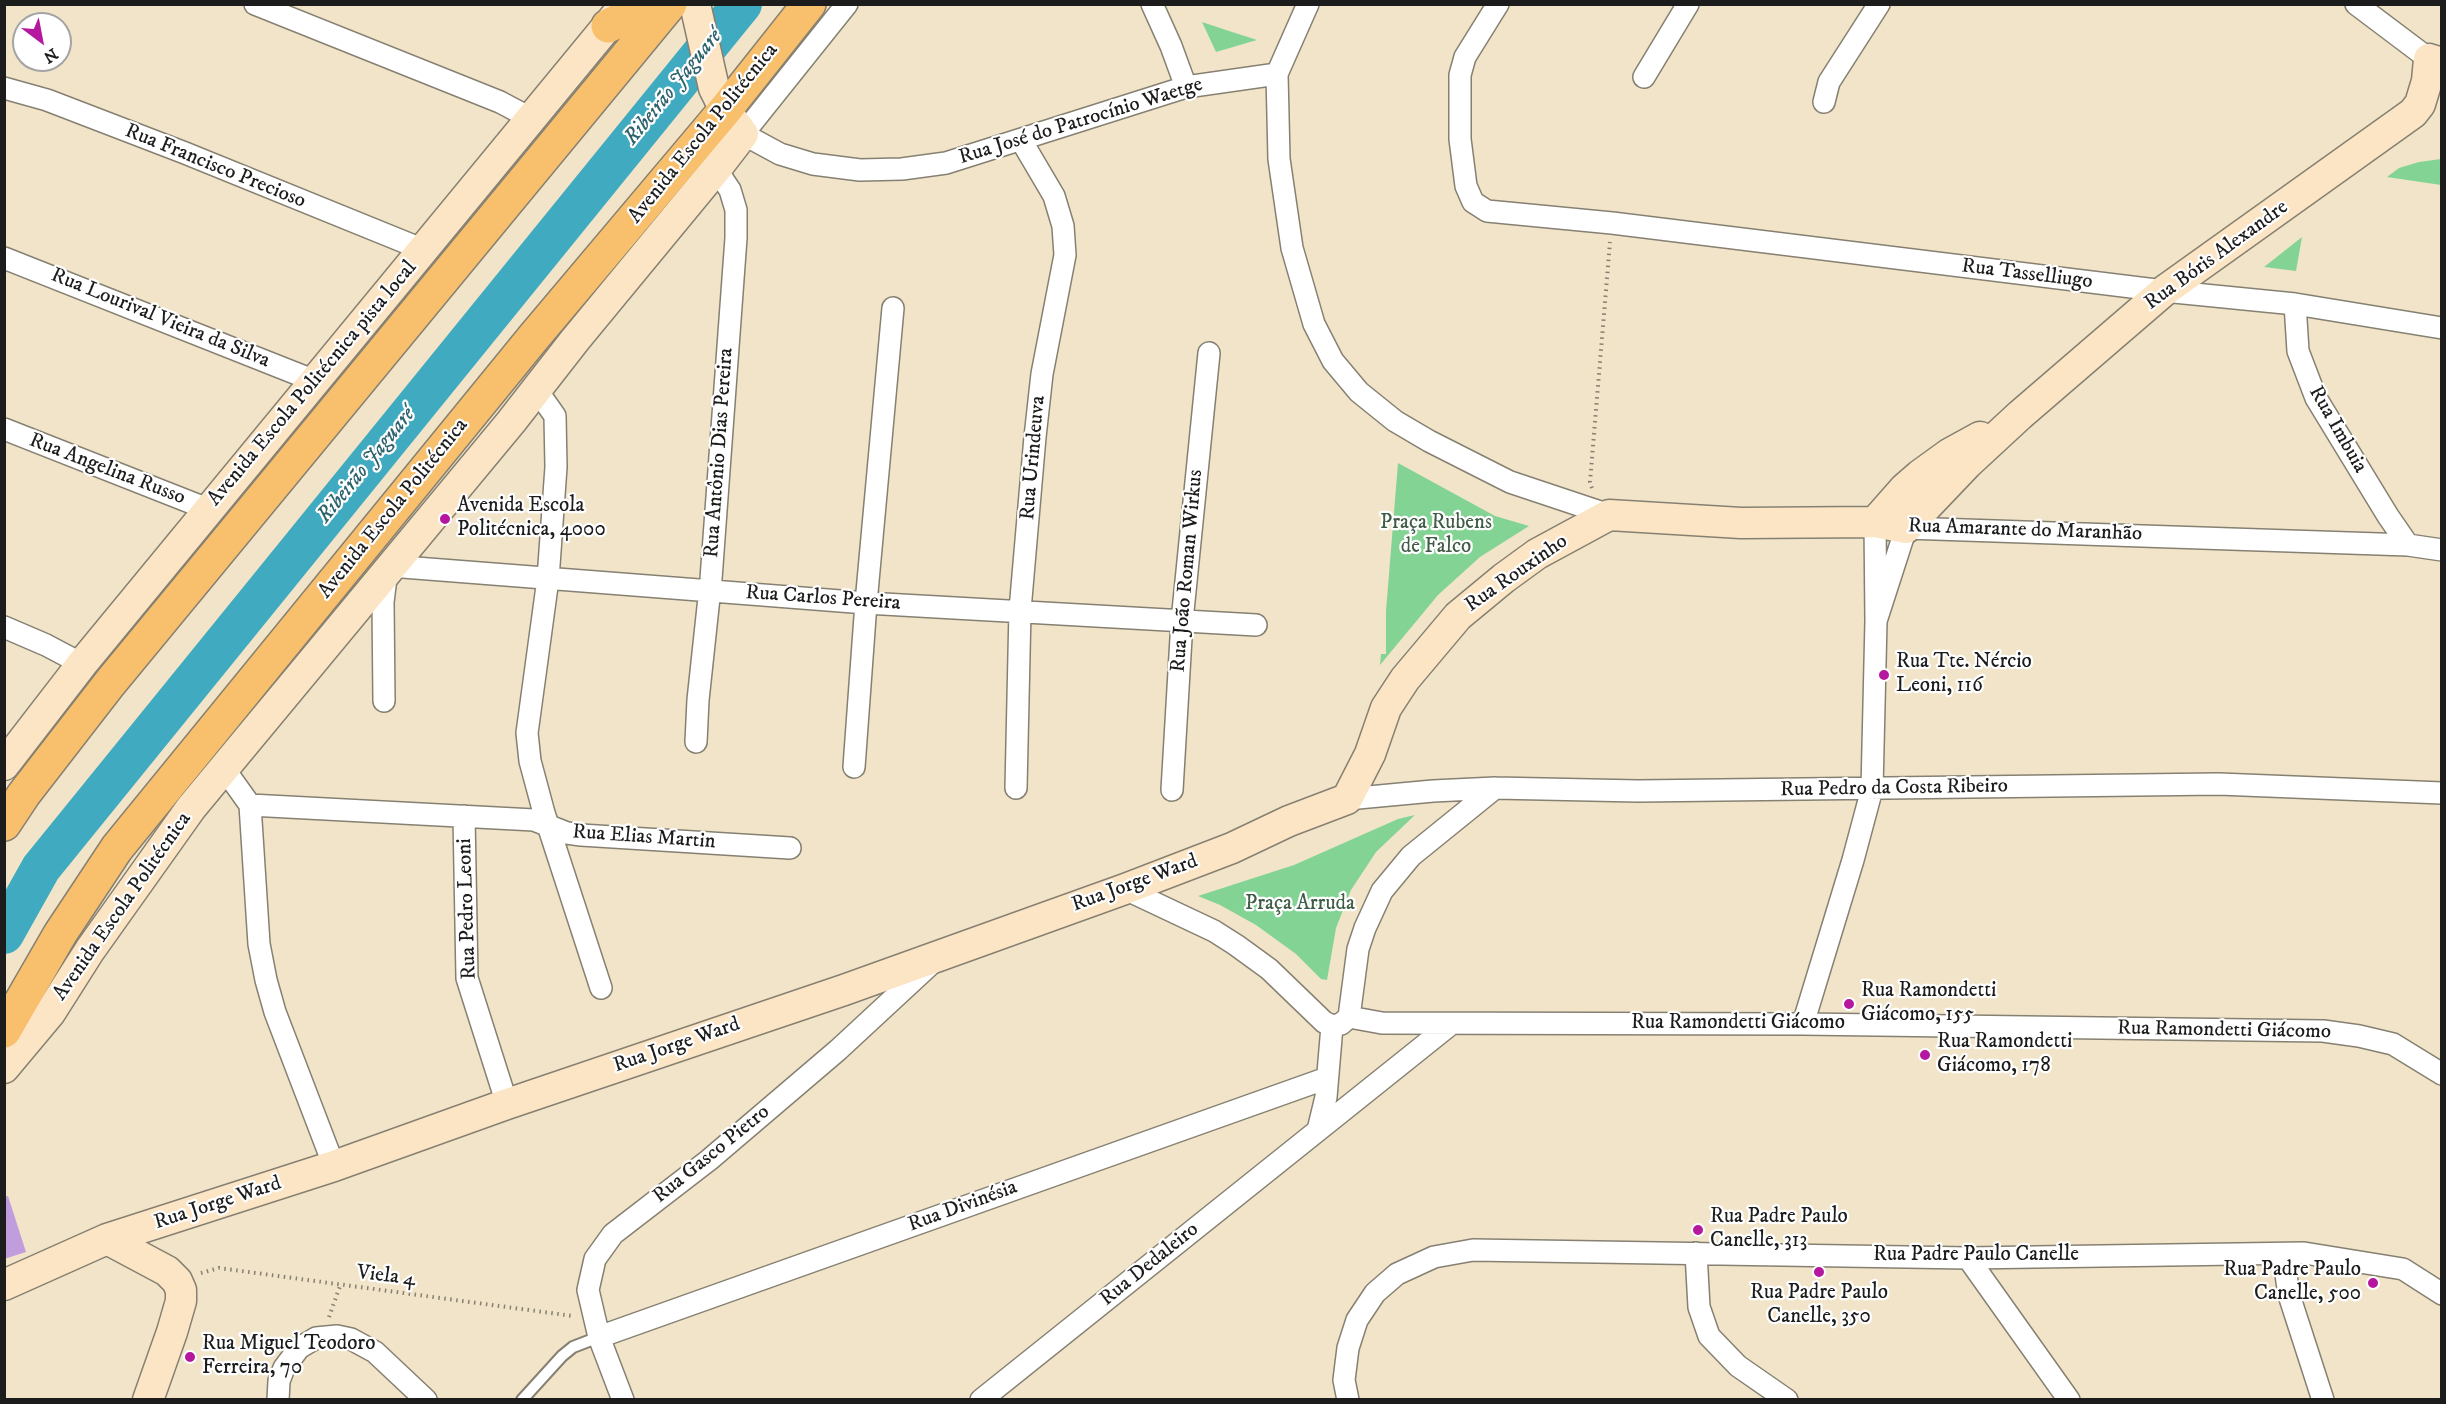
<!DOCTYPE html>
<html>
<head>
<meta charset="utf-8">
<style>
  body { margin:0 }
  #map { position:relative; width:2446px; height:1404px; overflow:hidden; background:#f1e4c8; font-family:"IM FELL DW Pica",serif }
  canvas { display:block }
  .frame { position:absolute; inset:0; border:6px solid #1c1c1c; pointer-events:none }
  .north { position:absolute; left:12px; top:12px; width:60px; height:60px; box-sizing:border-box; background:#fff; border:2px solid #a4a4a4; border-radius:50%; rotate:148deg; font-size:16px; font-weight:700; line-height:24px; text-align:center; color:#1c1c1c }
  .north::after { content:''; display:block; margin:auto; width:21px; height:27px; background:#b5179e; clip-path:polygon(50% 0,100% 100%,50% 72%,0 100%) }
</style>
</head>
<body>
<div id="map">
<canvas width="2446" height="1404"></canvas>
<div class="frame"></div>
<div class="north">N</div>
</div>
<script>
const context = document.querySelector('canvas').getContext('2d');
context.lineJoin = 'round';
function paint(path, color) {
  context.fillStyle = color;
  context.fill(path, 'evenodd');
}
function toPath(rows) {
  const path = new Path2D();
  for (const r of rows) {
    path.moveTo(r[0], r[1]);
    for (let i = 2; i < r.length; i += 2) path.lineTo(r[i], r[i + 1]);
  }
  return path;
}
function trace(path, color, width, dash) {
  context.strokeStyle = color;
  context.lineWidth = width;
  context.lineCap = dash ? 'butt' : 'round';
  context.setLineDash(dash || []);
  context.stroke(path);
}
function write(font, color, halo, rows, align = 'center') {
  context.font = font + ' "IM FELL DW Pica",serif';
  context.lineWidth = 4.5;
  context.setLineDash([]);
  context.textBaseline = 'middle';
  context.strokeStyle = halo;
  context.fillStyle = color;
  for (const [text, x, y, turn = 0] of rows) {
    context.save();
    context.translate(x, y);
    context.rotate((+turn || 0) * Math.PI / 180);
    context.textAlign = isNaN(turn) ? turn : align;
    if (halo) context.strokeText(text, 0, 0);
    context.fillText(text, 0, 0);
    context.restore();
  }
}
paint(toPath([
  [1202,22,1226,30,1257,40,1216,52],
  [2441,159,2441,185,2387,177,2399,168,2419,162],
  [2302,237,2296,271,2264,267],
  [1398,463,1495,516,1529,526,1480,557,1438,595,1380,665,1381,654,1386,654,1386,611],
  [1415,815,1376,852,1351,890,1336,928,1327,980,1321,979,1296,954,1256,925,1220,905,1198,896,1294,865,1398,819]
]), '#83d494');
trace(toPath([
  [4,934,41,868,742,4]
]), '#40aac0', 40);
paint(toPath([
  [8,1196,26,1252,4,1259,4,1197]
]), '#c29ddd');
const lane = toPath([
  [522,1400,562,1356,573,1347,599,1337]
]);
const street = toPath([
  [255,4,500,102,532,119],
  [847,4,743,134,780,154,813,164,860,170,902,169,946,163,1186,87,1277,74,1279,159,1292,248,1314,324,1333,361,1359,392,1395,421,1429,441,1510,482,1609,515],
  [1152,4,1171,46,1186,87],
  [1498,4,1465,57,1460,75,1460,139,1466,186,1473,202,1487,211,1612,223,2164,291,2295,304,2442,328],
  [2356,4,2429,59],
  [1277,74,1308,4],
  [1644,77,1688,4],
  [4,88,47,100,185,153,424,250],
  [1824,102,1829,82,1879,4],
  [4,258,315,381],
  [2295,304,2298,351,2316,398,2388,516,2408,545],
  [536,389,555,416,556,467,548,579,527,733,530,761,544,813,601,988],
  [4,429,210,510],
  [390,566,866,603,1256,625],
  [1876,621,1906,528,2408,545,2442,550],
  [4,627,46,645,82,664],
  [384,701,383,602,387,570],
  [696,742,698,700,711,579,736,238,736,210,730,190,716,169],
  [854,767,866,603,893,308],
  [225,770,250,805],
  [1016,788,1020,610,1035,437,1042,374,1065,255,1063,226,1054,196,1021,140],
  [1172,790,1182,621,1209,353],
  [1347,799,1433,791,1495,788,1638,791,2219,784,2442,793],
  [464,816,467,978,507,1104],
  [1125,889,1214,931,1236,945,1269,969,1324,1022,1332,1026,1341,1024,1349,1017,1358,949,1365,928,1382,891,1411,856,1495,788],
  [1349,1017,1382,1023,1803,1024,2323,1031,2359,1036,2393,1044,2442,1074],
  [1803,1024,1853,860,1872,789,1876,621,1875,522],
  [1318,1130,1326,1097,1332,1026],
  [334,1166,275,1012,266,980,259,944,250,805,534,820,567,833,581,835,790,848],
  [1696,1253,1699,1307,1709,1336,1738,1366,1787,1400],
  [2283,1254,2289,1295,2323,1400],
  [1968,1258,2069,1400],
  [599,1337,1327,1078],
  [278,1400,279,1381,284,1368,299,1348,316,1338,337,1336,351,1339,375,1352,426,1400],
  [623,1400,599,1337,588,1290,595,1259,613,1234,709,1160,838,1050,933,962],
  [981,1400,1451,1024],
  [1348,1400,1344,1380,1348,1348,1357,1320,1375,1293,1397,1274,1434,1257,1473,1250,1968,1258,2304,1253,2403,1269,2442,1294]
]);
const secondary = toPath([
  [1875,522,1905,488,1920,475,1949,454,1980,437],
  [4,765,82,664,623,7],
  [4,1068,50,1013,90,950,191,808,511,422,575,340,716,169,743,134,725,110,714,88,695,4],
  [107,1239,167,1271,177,1281,181,1290,181,1301,172,1332,148,1400],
  [4,1285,107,1239,334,1166,507,1104,844,990,1125,889,1232,848,1289,821,1347,799,1370,754,1386,708,1405,679,1458,616,1504,578,1537,554,1609,515,1741,523,1875,522,1906,528,1967,464,2020,415,2164,291,2413,113,2420,104,2427,81,2429,59,2442,63]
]);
const highway = toPath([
  [608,26,651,4],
  [4,824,24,794,110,683,670,4],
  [4,1031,60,934,117,848,533,338,725,110,809,4]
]);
trace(lane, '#868072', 14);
trace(street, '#868072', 24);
trace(secondary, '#868072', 33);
trace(highway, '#868072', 36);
trace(toPath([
  [1592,488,1590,482,1610,242],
  [201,1273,219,1268,573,1316],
  [329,1317,340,1286]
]), '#868072', 4, [1.5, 4.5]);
trace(lane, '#fff', 10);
trace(street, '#fff', 21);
trace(secondary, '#fce5c4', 30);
trace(highway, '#f8bf6c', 33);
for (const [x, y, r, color] of [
  [445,519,6,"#b5179e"],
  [1884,675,6,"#b5179e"],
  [1849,1004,6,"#b5179e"],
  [1925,1055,6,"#b5179e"],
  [1698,1230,6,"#b5179e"],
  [1819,1272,6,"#b5179e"],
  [2373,1283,6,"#b5179e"],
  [190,1357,6,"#b5179e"]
]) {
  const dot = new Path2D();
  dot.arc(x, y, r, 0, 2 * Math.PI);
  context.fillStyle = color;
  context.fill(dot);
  trace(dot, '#fff', 2);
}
write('21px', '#1c1c1c', '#fff', [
  ["Rua José do Patrocínio Waetge",1081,122,-17],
  ["Avenida Escola Politécnica",704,134,-51],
  ["Rua Francisco Precioso",215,167,22],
  ["Rua Bóris Alexandre",2217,256,-36],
  ["Rua Tasselliugo",2027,275,7],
  ["Rua Lourival Vieira da Silva",160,319,22],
  ["Avenida Escola Politécnica pista local",313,384,-50],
  ["Rua Imbuia",2337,430,60],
  ["Rua Antônio Dias Pereira",720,453,-86],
  ["Rua Urindeuva",1034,458,-85],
  ["Rua Angelina Russo",107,470,21],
  ["Avenida Escola Politécnica",394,509,-51],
  ["Rua Amarante do Maranhão",2025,531,2],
  ["Rua João Roman Wirkus",1188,571,-85],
  ["Rua Rouxinho",1517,574,-35],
  ["Rua Carlos Pereira",823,599,4],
  ["Rua Pedro da Costa Ribeiro",1894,789,-1],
  ["Rua Elias Martin",644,838,4],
  ["Rua Jorge Ward",1135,884,-20],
  ["Avenida Escola Politécnica",123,907,-55],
  ["Rua Pedro Leoni",468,909,-92],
  ["Rua Ramondetti Giácomo",1738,1024],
  ["Rua Ramondetti Giácomo",2224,1031,1],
  ["Rua Jorge Ward",677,1046,-19],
  ["Rua Gasco Pietro",712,1155,-39],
  ["Rua Jorge Ward",218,1204,-18],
  ["Rua Divinésia",963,1207,-20],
  ["Rua Padre Paulo Canelle",1976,1256],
  ["Rua Dedaleiro",1150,1265,-39],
  ["Viela 4",386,1277,7]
]);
write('21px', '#1c1c1c', '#fff', [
  ["Avenida Escola",457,507],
  ["Politécnica, 4000",457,531],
  ["Rua Tte. Nércio",1896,663],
  ["Leoni, 116",1896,687],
  ["Rua Ramondetti",1861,992],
  ["Giácomo, 155",1861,1016],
  ["Rua Ramondetti",1937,1043],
  ["Giácomo, 178",1937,1067],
  ["Rua Padre Paulo",1710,1218],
  ["Canelle, 313",1710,1242],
  ["Rua Padre Paulo",2361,1271,"right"],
  ["Canelle, 500",2361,1295,"right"],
  ["Rua Padre Paulo",1819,1294,"center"],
  ["Canelle, 350",1819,1318,"center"],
  ["Rua Miguel Teodoro",202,1345],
  ["Ferreira, 70",202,1369]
], 'left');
write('21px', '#405c46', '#fff', [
  ["Praça Rubens",1436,524],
  ["de Falco",1436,548],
  ["Praça Arruda",1300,905]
]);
write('italic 22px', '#2e636e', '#fff', [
  ["Ribeirão Jaguaré",674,88,-51],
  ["Ribeirão Jaguaré",367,466,-51]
]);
</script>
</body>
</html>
